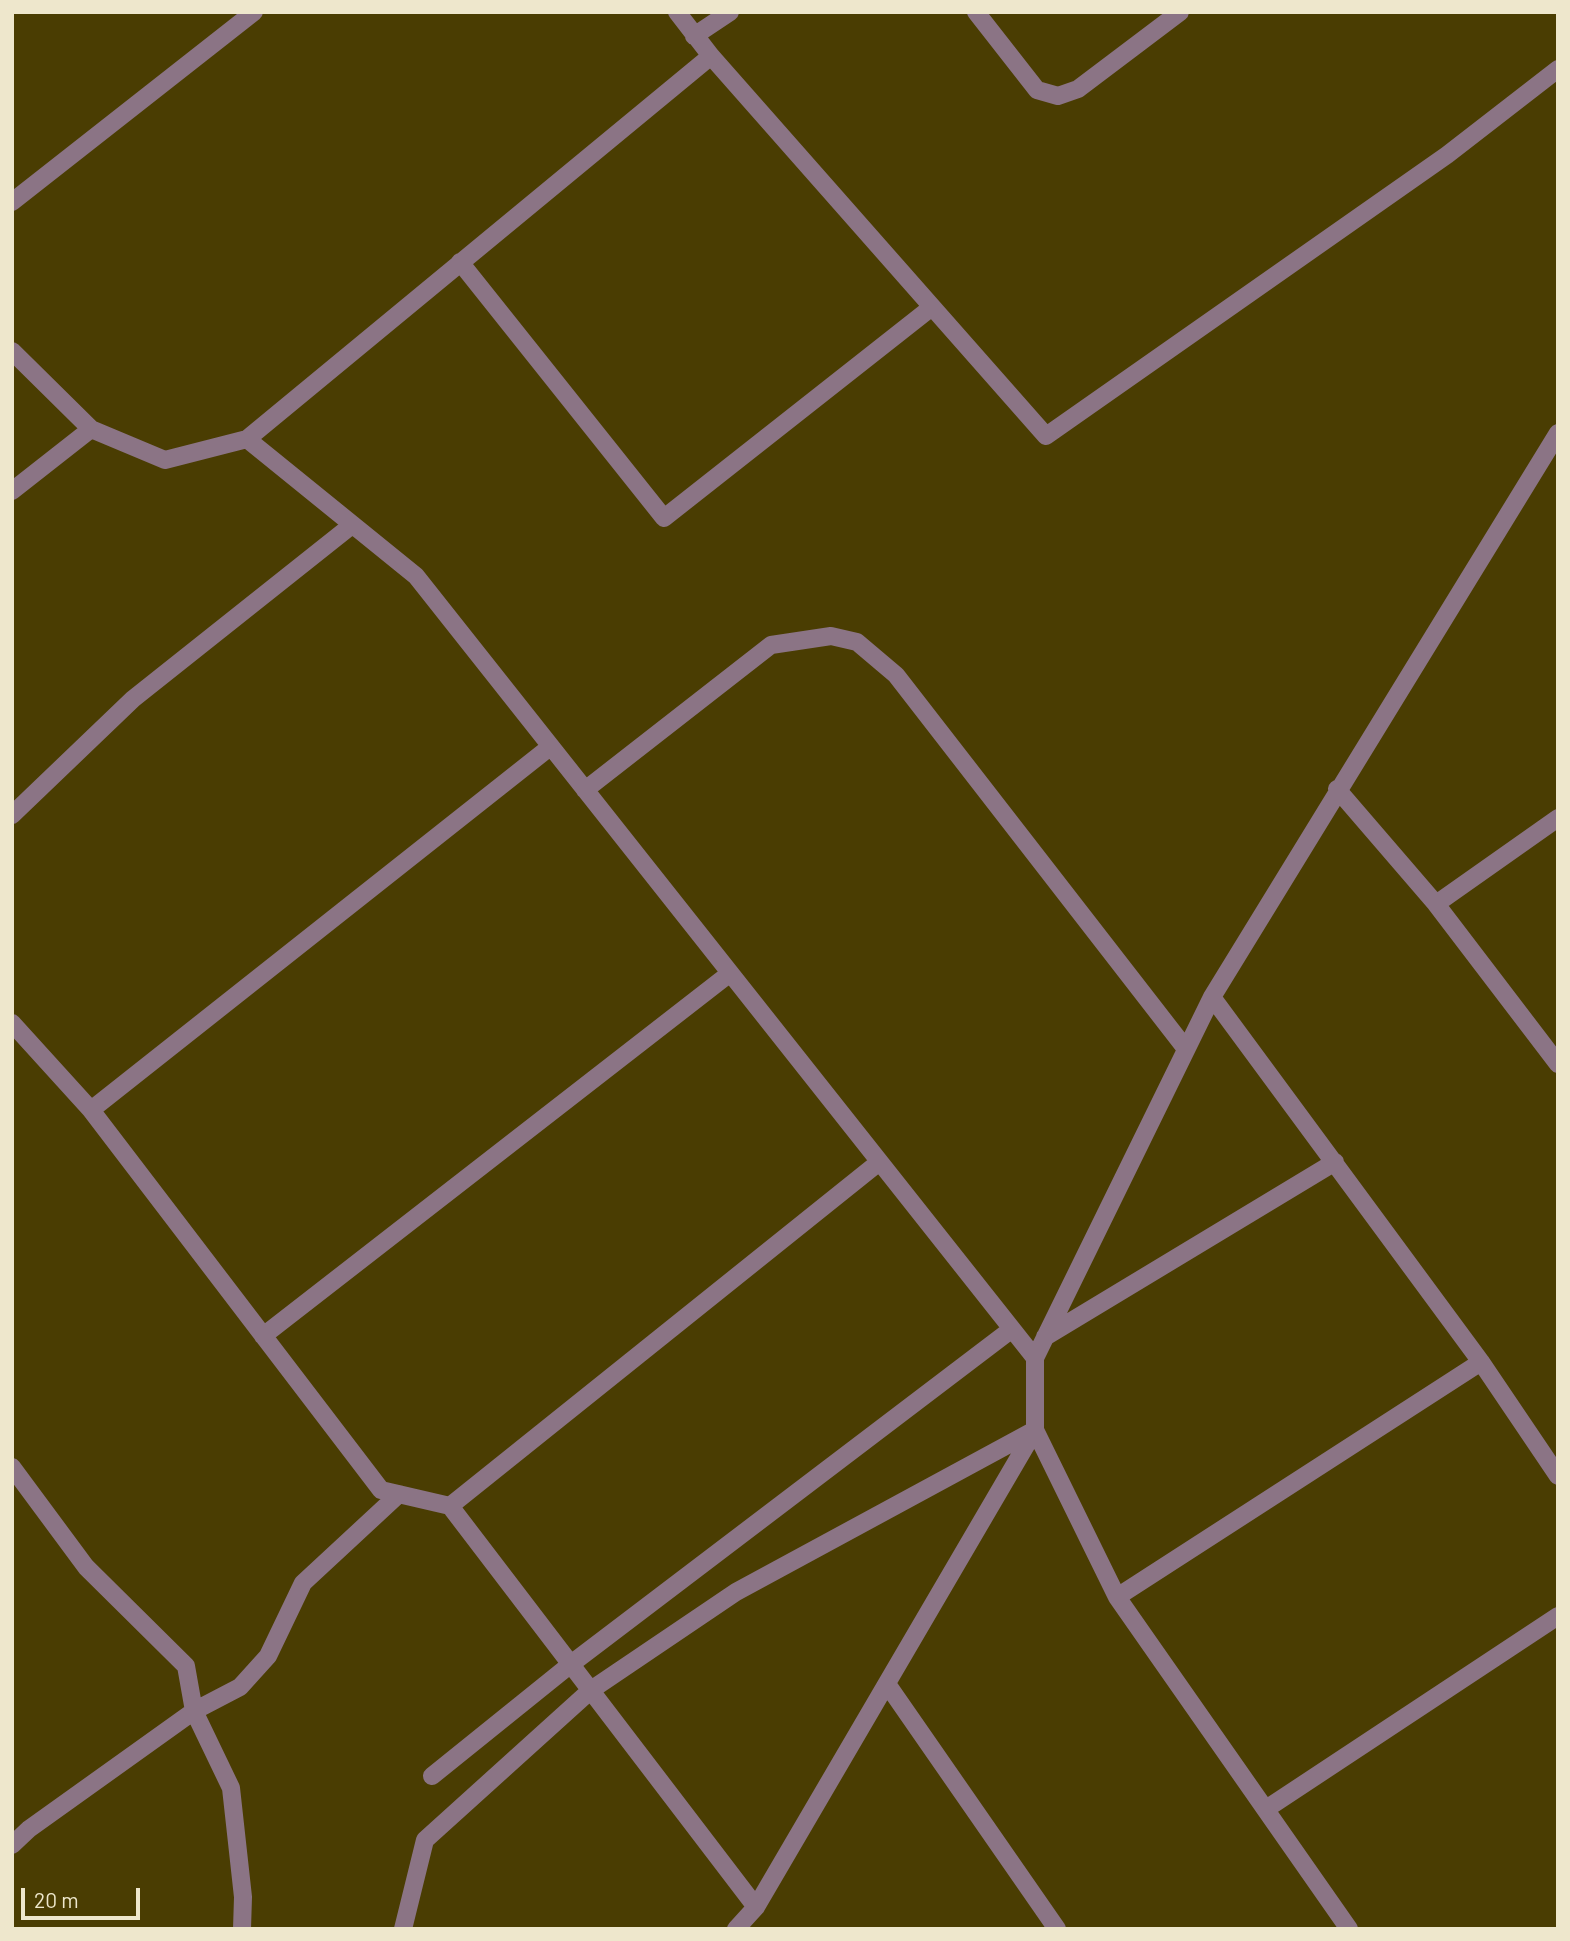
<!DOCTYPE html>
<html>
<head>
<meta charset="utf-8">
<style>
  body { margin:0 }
  #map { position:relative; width:1570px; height:1941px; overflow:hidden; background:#4a3d02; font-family:Barlow,sans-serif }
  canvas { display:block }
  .frame { position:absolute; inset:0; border:14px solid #eee7cc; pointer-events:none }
  .scale { position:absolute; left:21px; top:1888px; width:119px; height:32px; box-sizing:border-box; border:4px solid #eee7cc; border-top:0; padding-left:9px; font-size:21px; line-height:24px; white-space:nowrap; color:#eee7cc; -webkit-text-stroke:5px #4a3d02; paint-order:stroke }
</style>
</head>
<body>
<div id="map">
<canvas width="1570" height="1941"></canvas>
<div class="frame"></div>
<div class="scale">20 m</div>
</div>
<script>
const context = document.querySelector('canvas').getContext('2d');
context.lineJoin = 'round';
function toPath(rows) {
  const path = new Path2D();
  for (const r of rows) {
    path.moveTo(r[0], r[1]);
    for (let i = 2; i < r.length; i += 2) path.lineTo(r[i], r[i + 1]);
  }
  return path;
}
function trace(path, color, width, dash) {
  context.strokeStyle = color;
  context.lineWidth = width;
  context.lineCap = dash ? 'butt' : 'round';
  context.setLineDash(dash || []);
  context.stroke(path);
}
trace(toPath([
  [976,12,1037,90,1058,96,1078,89,1180,12],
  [694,36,730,12],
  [711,56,1046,436,1447,155,1558,69],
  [12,202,254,12],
  [460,262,664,518,932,307],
  [12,351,91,429,165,460,247,439,711,56,677,12],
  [247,439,416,576,1035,1358],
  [12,491,91,429],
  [1337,789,1436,904,1558,1064],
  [585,790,771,645,831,636,857,642,896,675,1186,1049],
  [12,815,133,699,352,525],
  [1436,904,1558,818],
  [1212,997,1481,1362,1558,1476],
  [12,1023,91,1110,381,1490,450,1506,756,1907],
  [91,1110,550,747],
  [263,1336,729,974],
  [1045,1337,1335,1162],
  [12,1467,86,1567,186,1666,194,1711,231,1788,243,1897,242,1929],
  [450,1506,878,1163],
  [1117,1597,1481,1362],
  [887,1684,1057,1929],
  [432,1776,571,1664,1012,1329],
  [1266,1809,1558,1616],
  [12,1845,29,1829,194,1711,240,1687,268,1656,303,1583,399,1494],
  [403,1929,425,1840,591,1690,736,1592,1035,1430,1117,1597,1349,1929],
  [736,1929,756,1907,1035,1430,1035,1358,1212,997,1558,433]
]), '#8b7485', 18);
</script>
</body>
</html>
